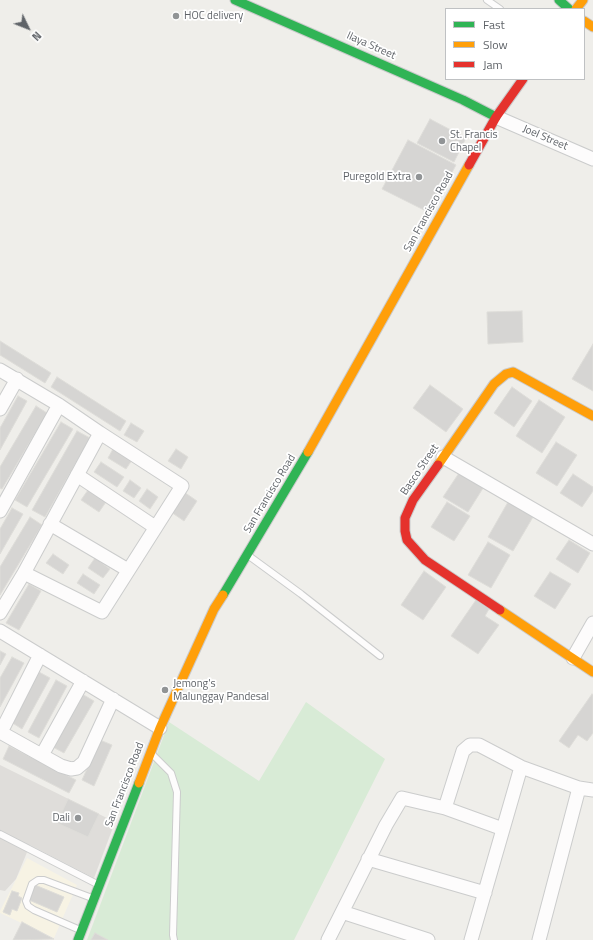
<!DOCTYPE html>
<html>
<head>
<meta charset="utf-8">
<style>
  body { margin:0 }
  #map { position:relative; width:593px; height:940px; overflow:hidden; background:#efeeea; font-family:"Titillium Web",sans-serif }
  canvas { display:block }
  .legend { position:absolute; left:445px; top:8px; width:140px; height:72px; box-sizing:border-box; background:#fff; border:1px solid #bfc1c3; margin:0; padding:5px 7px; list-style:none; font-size:12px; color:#5f6368 }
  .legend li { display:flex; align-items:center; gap:8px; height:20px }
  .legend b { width:20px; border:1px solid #bfc1c3 }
  .north { position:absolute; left:8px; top:8px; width:40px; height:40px; -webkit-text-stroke:3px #fff; paint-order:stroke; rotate:133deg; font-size:11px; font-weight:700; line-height:16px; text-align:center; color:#5f6368 }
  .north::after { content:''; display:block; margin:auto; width:14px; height:18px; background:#5f6368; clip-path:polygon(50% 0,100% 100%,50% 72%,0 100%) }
</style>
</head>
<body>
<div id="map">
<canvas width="593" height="940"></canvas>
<ul class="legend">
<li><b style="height:5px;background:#30b455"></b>Fast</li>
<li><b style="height:5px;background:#ff9f0a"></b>Slow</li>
<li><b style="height:5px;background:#e5322d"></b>Jam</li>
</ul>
<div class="north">N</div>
</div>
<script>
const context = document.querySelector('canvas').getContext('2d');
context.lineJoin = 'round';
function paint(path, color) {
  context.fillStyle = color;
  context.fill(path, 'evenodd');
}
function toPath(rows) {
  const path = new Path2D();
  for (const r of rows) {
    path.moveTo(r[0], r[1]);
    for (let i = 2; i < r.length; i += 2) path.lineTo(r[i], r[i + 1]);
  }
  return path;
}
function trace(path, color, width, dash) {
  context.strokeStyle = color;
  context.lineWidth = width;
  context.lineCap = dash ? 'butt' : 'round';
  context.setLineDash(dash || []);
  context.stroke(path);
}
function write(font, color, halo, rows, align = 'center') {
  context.font = font + ' "Titillium Web",sans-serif';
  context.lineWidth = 3.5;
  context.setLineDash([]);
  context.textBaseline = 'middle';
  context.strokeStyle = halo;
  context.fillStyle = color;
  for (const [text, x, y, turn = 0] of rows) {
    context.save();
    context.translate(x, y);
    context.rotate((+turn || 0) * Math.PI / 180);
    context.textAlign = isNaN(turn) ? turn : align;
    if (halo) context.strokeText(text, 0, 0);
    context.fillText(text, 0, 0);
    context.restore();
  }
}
paint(toPath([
  [27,858,77,885,54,938,0,913,0,911]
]), '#f7f3e4');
paint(toPath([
  [0,765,115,822,94,878,30,845,16,879,5,891,0,890]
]), '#dfddda');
paint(toPath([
  [306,702,385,759,294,940,87,940,169,722,259,781]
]), '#d8ebd6');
const building = toPath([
  [430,119,466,138,454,162,417,143,430,119],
  [408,140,456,165,430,213,382,189,408,140],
  [522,311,523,342,488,344,487,312,522,311],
  [0,341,51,373,45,383,0,355,0,341],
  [593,344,593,391,572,379,593,344],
  [57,377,126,421,120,431,51,387,57,377],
  [430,385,463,409,446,432,413,408,430,385],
  [512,387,532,401,514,427,494,413,512,387],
  [18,396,27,401,0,450,0,428,18,396],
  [539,400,565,417,542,453,516,436,539,400],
  [36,406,47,413,2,489,0,488,0,467,36,406],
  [61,422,73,429,27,507,15,500,61,422],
  [131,423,144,431,137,442,124,435,131,423],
  [77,431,90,438,45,517,32,510,77,431],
  [556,442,577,455,557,486,536,473,556,442],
  [113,449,132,460,126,469,108,458,113,449],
  [176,449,188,457,181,469,168,461,176,449],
  [101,462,124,477,117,487,94,472,101,462],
  [461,470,485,485,468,512,443,497,461,470],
  [573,474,593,487,593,491,582,507,560,493,573,474],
  [130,480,141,488,134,498,123,491,130,480],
  [147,489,158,497,150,509,139,501,147,489],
  [88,490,106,502,99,512,81,500,88,490],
  [184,492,197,501,184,521,171,512,184,492],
  [447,502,470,516,454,541,431,527,447,502],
  [508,502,533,517,513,551,488,537,508,502],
  [12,508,23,514,0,554,0,529,12,508],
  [30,517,42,525,0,595,0,567,30,517],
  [569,540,590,553,578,573,556,559,569,540],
  [488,542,510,555,491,588,468,575,488,542],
  [53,554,69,565,63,574,46,563,53,554],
  [95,558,110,569,103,578,88,568,95,558],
  [424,571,446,587,423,620,401,605,424,571],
  [550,572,571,584,555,609,534,596,550,572],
  [83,574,100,585,94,594,77,583,83,574],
  [29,584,41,591,19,630,6,623,29,584],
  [476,600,489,609,485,616,499,625,478,654,451,636,476,600],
  [0,651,6,654,0,665,0,651],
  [12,657,24,663,0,707,0,678,12,657],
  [39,672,50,678,22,729,11,722,39,672],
  [56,680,67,686,39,738,28,732,56,680],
  [82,694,94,701,64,753,51,746,82,694],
  [592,694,593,695,593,733,587,741,578,735,569,748,559,741,592,694],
  [100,740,112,745,94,786,82,780,100,740],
  [9,746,76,780,69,793,3,759,9,746],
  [68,799,99,814,88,837,57,823,68,799],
  [35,885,64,897,57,912,29,900,35,885],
  [12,891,19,893,18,896,22,898,17,911,12,909,10,915,3,912,12,891],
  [22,922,54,939,13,940,22,922],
  [95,933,108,940,91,940,95,933]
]);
paint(building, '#d6d5d3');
trace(building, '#deddd9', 1);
const lane = toPath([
  [487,0,500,9],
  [249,556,301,594,380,656],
  [153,755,171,773,177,792,173,935,174,940],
  [0,834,97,884],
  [80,930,34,910,28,906,26,901,32,884,38,880,44,880,92,898]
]);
const street = toPath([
  [496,117,593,159],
  [0,370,59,405,100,433,182,486,102,612,24,573],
  [0,409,17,379],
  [443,457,593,544],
  [77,475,155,527],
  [0,511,59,405],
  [50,524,128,570],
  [0,613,24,573,100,433],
  [0,631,160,728],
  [573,658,593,623],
  [0,732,61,766,71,769,77,768,84,762,113,699],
  [1,732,40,655],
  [42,755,83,681],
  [445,808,503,829],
  [368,859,485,893],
  [342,912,428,940],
  [328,940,386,825,402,798,445,808,463,751,470,745,479,745,521,767,579,788,593,790],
  [471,940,521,767],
  [539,940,579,788]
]);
const fast = toPath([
  [235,0,463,100,496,117],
  [559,0,569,9],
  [223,595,308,452],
  [78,940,139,783]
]);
const slow = toPath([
  [576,9,583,0],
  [584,21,593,27],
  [308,452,469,165],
  [438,465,494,384,506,374,513,372,593,416],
  [500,610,593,672],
  [139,783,160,728,214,609,223,595]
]);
const jam = toPath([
  [469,165,496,117,523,79],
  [438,465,413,500,405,518,405,531,407,540,425,560,500,610]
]);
trace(lane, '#cbcccc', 8);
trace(street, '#cbcccc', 15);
trace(fast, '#cacacb', 11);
trace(slow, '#cacacb', 11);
trace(jam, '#cacacb', 11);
trace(lane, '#fdfcfc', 6);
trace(street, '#fdfcfc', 13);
trace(fast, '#30b455', 9);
trace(slow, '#ff9f0a', 9);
trace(jam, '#e5322d', 9);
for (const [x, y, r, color] of [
  [176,16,4,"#919496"],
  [442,141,4,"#919496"],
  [419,177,4,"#919496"],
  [165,690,4,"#919496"],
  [78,818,4,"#919496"]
]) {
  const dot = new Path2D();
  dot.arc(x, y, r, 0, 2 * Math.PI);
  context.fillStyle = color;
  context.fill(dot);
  trace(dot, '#fff', 1.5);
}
write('11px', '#5f6368', '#fff', [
  ["HOC delivery",184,16],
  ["St. Francis",450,135],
  ["Chapel",450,148],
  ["Puregold Extra",411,177,"right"],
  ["Jemong's",173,684],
  ["Malunggay Pandesal",173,697],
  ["Dali",70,818,"right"]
], 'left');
write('11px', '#5f6368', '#fff', [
  ["Ilaya Street",371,46,24],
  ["Joel Street",545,138,23],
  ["San Francisco Road",429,212,-61],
  ["Basco Street",420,470,-56],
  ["San Francisco Road",270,494,-59],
  ["San Francisco Road",125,785,-69]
]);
</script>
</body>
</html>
